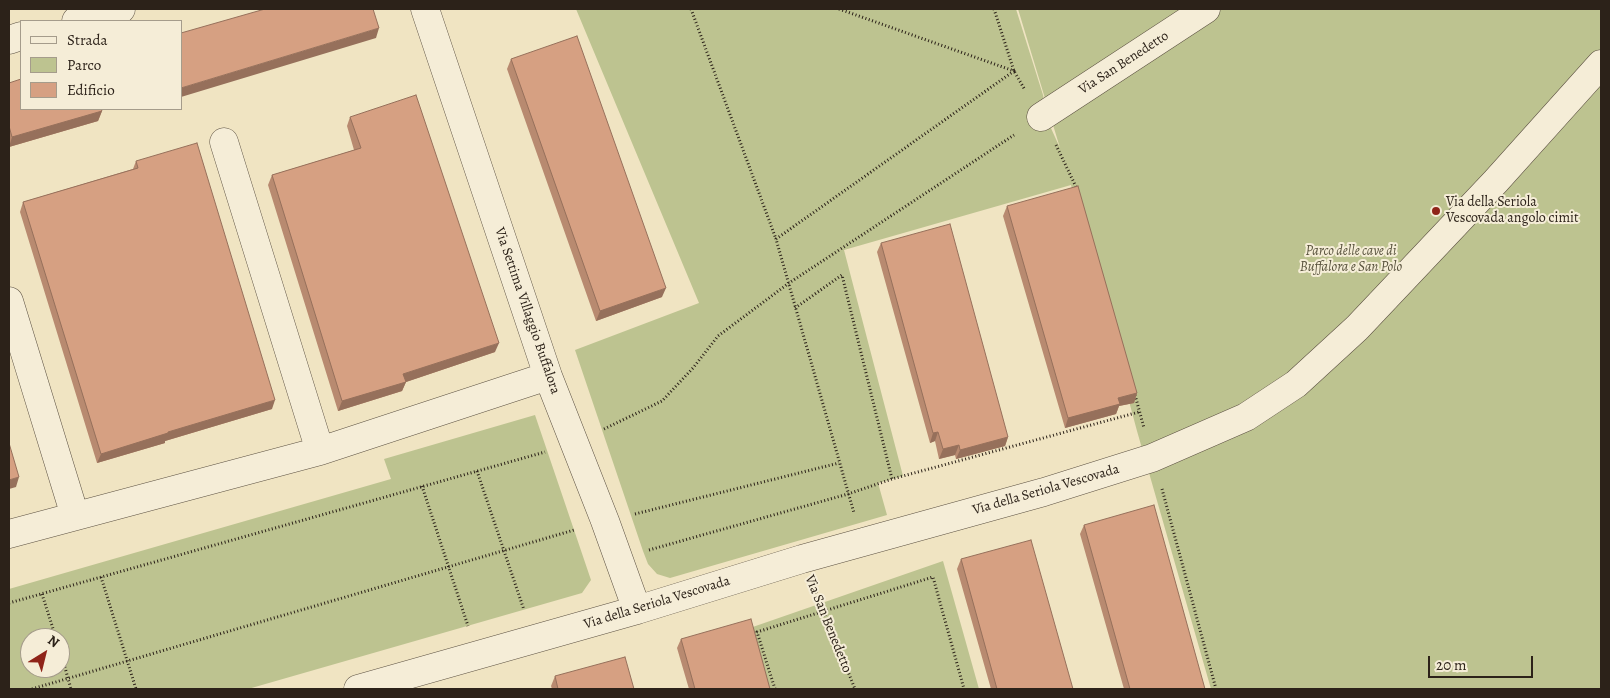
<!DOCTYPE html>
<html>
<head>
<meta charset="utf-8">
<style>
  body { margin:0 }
  #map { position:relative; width:1610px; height:698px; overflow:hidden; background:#f0e4c2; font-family:Alegreya,serif }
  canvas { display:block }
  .frame { position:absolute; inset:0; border:10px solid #2c2219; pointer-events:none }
  .legend { position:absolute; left:20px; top:20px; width:162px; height:90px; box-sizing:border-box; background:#f5edd7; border:1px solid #a59c8b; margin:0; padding:6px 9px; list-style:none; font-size:15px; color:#2c2219 }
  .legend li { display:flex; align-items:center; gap:10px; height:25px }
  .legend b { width:25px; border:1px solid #a59c8b }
  .north { position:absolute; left:20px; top:628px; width:50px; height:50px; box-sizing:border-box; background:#f5edd7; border:1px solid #a59c8b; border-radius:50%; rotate:36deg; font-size:14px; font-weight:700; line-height:20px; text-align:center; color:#2c2219 }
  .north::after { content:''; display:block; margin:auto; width:18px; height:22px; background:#8f2418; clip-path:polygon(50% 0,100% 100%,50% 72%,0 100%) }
  .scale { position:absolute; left:1428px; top:656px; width:105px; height:22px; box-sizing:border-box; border:2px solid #2c2219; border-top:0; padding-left:6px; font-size:15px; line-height:18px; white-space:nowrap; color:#2c2219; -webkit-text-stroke:4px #f5edd7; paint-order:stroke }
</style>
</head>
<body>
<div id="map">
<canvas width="1610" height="698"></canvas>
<div class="frame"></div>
<ul class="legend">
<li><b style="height:6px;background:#f5edd7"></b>Strada</li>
<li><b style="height:14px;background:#bdc390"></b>Parco</li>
<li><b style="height:14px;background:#d6a082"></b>Edificio</li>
</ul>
<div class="north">N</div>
<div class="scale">20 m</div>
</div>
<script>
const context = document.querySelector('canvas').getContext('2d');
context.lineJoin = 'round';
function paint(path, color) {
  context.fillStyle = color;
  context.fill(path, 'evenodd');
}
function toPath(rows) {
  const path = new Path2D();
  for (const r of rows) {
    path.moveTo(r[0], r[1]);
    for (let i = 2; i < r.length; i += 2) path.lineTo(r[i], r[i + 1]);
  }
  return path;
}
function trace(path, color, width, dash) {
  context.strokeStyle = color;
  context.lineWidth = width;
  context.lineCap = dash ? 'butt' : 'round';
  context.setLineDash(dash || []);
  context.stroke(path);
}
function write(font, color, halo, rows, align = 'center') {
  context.font = font + ' Alegreya,serif';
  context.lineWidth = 4;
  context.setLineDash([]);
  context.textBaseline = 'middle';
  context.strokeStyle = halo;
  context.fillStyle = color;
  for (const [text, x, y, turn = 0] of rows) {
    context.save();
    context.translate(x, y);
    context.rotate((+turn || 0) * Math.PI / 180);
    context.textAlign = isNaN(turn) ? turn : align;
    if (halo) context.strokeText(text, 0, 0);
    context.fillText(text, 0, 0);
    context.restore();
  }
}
paint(toPath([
  [576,9,1016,9,1043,95,1050,126,1060,148,1018,9,1601,9,1601,689,1211,689,1137,431,1071,185,844,250,903,476,878,483,887,515,670,578,657,574,648,564,643,551,575,350,699,303],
  [535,415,591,580,582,593,248,689,9,689,9,589,391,479,384,459],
  [30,638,60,638,60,668,30,668],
  [943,561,979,689,764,689,747,629]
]), '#bdc390');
const minor = toPath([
  [425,9,548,376,605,521,637,610],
  [76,21,121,9],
  [9,40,21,36],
  [1041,117,1206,9],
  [224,142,320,451],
  [9,301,75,516],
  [9,534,320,451,548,376],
  [358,689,637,610,802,559,1044,492,1152,458,1246,417,1296,384,1357,328,1496,181,1601,64]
]);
trace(minor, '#5d5243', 29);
trace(toPath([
  [691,9,776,239],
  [839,9,1014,71,776,239,854,513],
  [994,9,1014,71,1025,90],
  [1056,145,1077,189],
  [795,308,842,275,892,479],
  [1135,395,1144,428],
  [604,429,662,401,693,368,718,336,789,283,1014,135],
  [477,471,524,610],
  [422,486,468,626],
  [1162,489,1216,689],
  [635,514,839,463],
  [649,550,848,494,892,479,1139,412],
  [101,577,136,689],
  [815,589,855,689],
  [42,594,56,638],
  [9,603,545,452],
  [60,650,71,689],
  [32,689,574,530],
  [775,689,757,632,933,577,964,689]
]), '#2c2219', 3, [1, 2.5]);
trace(minor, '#f5edd7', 28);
paint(toPath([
  [511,59,662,297,596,321,507,69],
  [9,83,102,111,98,121,9,147],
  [350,117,495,352,406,382,402,391,338,411,268,185,272,175,354,150,347,126],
  [136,161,272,409,165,441,165,443,97,463,20,212,23,202,133,169],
  [1007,206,1137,393,1134,403,1119,406,1116,414,1065,428,1003,216],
  [881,243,1008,437,1005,446,956,459,955,455,939,459,935,441,930,443,877,252],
  [1084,525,1205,689,1124,689,1080,534],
  [961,559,1073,689,991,689,957,569],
  [681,639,770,689,689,689,677,648],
  [555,676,634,689,552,689,551,686]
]), '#b88a70');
paint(toPath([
  [379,28,376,38,181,97,181,88],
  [102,111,98,121,9,147,12,137],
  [666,288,662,297,596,321,600,311],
  [499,343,495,352,406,382,402,391,338,411,342,401,403,374],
  [1137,393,1134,403,1119,406,1116,414,1065,428,1068,418,1118,398],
  [275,400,272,409,165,441,165,443,97,463,101,454,168,432],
  [938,432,935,441,930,443,933,433],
  [1008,437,1005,446,956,459,960,450],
  [959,445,955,455,939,459,943,449],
  [19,477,16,487,9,489,9,480]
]), '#96705b');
const building = toPath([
  [265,9,373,9,379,28,181,88,181,33,265,9],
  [577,36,666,288,600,311,511,59,577,36],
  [21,79,21,109,101,109,102,111,12,137,9,126,9,83,21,79],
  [416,95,499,343,403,374,406,382,342,401,272,175,361,148,350,117,416,95],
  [197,143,275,400,168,432,168,433,101,454,23,202,138,168,136,161,197,143],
  [1078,186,1137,393,1118,398,1120,404,1068,418,1007,206,1078,186],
  [950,224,1008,437,960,450,959,445,943,449,938,432,933,433,881,243,950,224],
  [9,443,19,477,9,480,9,443],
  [1154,505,1205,689,1130,689,1084,525,1154,505],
  [1031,540,1073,689,997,689,961,559,1031,540],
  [751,619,770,689,695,689,681,639,751,619],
  [625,657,634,689,558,689,555,676,625,657]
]);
paint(building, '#d6a082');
trace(building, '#96705b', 1);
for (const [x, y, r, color] of [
  [1436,211,5,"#8f2418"]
]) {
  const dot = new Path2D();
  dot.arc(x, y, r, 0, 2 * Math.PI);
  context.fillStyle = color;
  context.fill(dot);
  trace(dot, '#f5edd7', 2);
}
write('14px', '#2c2219', '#f5edd7', [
  ["Via San Benedetto",1124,63,-33],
  ["Via Settima Villaggio Buffalora",527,311,71],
  ["Via della Seriola Vescovada",1046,490,-16],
  ["Via della Seriola Vescovada",657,603,-17],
  ["Via San Benedetto",828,624,68]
]);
write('14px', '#2c2219', '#f5edd7', [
  ["Via della Seriola",1446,203],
  ["Vescovada angolo cimit",1446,219]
], 'left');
write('italic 14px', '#58523d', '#f5edd7', [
  ["Parco delle cave di",1351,252],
  ["Buffalora e San Polo",1351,268]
]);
</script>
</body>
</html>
